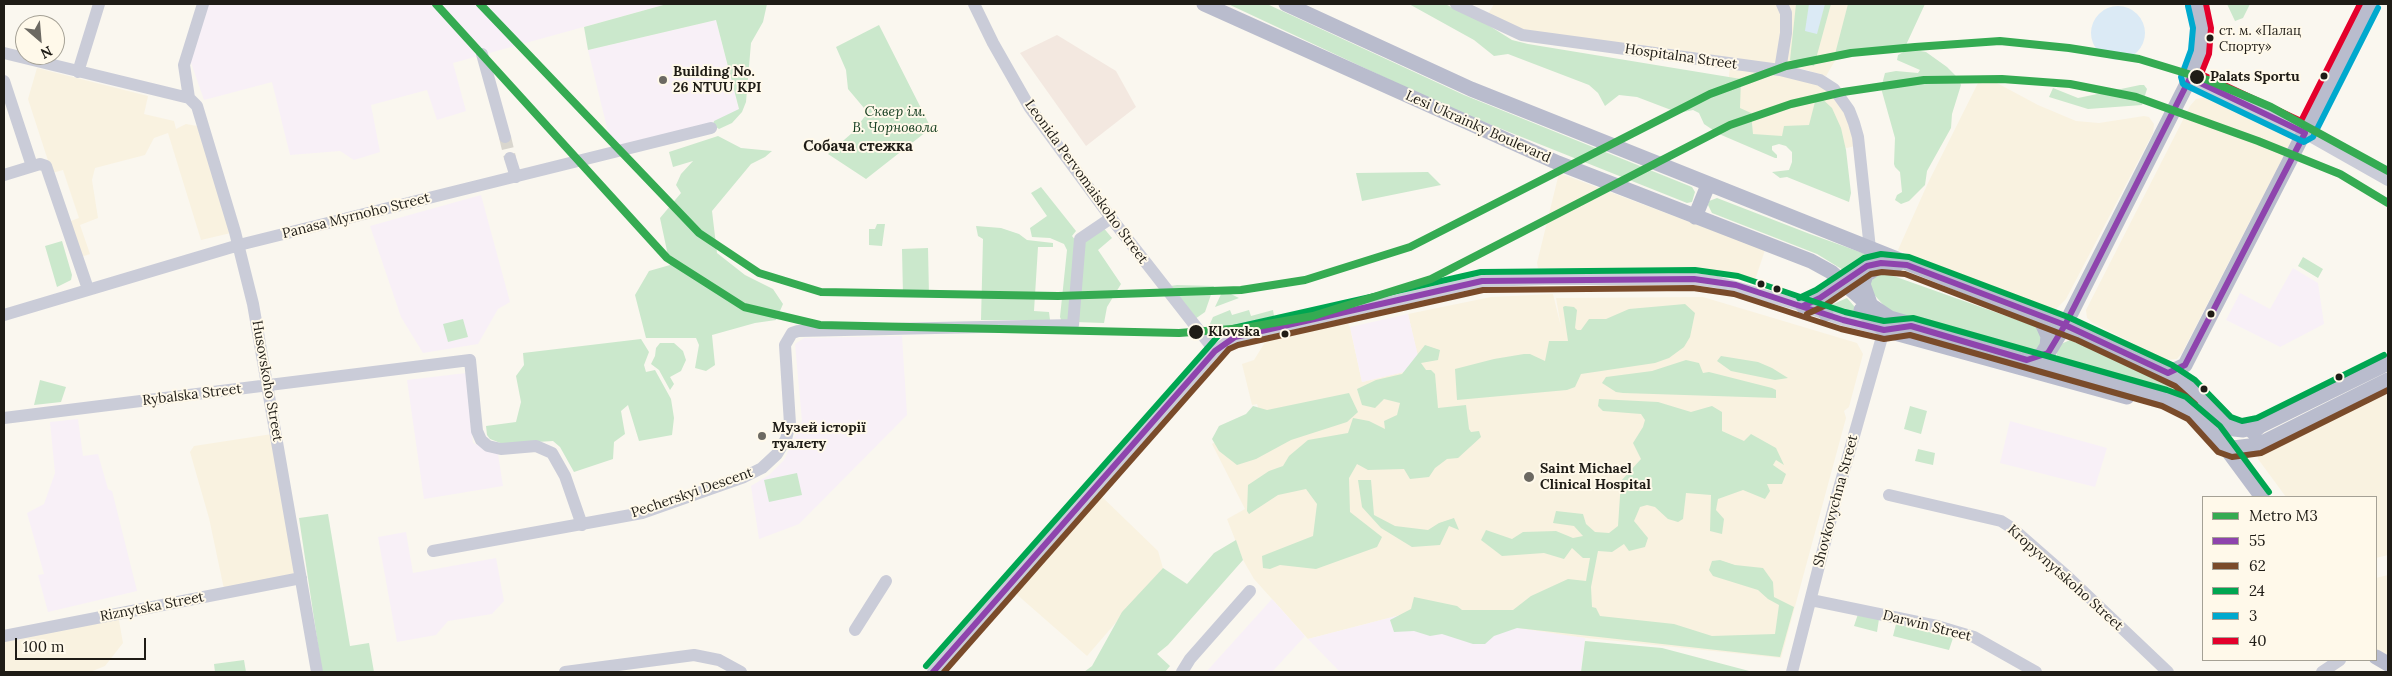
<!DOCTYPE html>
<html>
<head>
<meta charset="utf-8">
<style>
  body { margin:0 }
  #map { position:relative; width:2392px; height:676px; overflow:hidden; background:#faf7ef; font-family:Lora,serif }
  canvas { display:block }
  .frame { position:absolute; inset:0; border:5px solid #1f1c16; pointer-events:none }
  .legend { position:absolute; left:2202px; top:496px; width:175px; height:165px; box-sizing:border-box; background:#fff9ea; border:1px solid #a5a195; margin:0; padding:6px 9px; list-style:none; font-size:15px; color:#1f1c16 }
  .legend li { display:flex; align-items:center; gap:10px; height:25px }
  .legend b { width:25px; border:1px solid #a5a195 }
  .north { position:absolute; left:15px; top:15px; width:50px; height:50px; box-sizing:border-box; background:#fff9ea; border:1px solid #a5a195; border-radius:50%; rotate:153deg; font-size:14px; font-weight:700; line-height:20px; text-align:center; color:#1f1c16 }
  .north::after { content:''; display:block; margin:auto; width:18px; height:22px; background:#6c6962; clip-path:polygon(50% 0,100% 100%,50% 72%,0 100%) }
  .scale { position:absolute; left:15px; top:638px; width:131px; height:22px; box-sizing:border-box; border:2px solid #1f1c16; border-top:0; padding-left:6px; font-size:15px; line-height:18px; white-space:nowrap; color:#1f1c16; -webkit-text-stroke:4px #fff9ea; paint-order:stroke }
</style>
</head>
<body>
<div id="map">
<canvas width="2392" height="676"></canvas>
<div class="frame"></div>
<ul class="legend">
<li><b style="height:6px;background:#35ab52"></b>Metro M3</li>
<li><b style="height:6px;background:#8e44ad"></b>55</li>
<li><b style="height:6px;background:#7a4b2a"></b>62</li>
<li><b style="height:6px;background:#00a651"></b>24</li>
<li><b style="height:6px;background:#00a9ce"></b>3</li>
<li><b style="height:6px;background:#e4002b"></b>40</li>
</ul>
<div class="north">N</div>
<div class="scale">100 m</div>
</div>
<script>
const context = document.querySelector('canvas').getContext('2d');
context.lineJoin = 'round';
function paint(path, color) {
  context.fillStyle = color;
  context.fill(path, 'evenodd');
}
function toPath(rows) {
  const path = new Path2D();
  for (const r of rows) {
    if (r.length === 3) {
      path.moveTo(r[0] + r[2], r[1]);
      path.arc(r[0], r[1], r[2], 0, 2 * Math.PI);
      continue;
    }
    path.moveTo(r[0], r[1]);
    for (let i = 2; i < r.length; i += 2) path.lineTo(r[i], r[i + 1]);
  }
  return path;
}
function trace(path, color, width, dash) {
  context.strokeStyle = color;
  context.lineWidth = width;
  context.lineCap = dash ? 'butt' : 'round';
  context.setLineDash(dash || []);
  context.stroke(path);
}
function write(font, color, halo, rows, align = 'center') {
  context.font = font + ' Lora,serif';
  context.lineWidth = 4;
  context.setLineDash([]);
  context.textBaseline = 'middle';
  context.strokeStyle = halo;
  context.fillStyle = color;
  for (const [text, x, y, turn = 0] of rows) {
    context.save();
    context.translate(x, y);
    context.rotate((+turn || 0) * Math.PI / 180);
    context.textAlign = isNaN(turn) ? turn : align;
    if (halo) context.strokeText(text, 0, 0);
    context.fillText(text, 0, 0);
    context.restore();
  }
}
paint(toPath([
  [1494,4,1855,4,1836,59,1826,76,1803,69,1521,32,1487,16],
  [1730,67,1777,72,1822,86,1836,98,1849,121,1855,146,1847,148,1800,139,1756,135,1717,122,1728,84],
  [37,68,148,96,144,114,174,121,176,129,186,124,203,127,235,232,201,240,168,133,154,138,145,155,95,168,92,180,98,218,80,225,90,254,81,257,68,222,79,218,63,170,52,173,28,99],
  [1982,75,2038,105,2076,121,2099,123,2144,116,2149,117,2154,124,2153,133,2066,299,2056,309,2045,308,1898,250,1927,185],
  [2211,96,2287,134,2291,142,2182,353,2177,359,2166,360,2093,323,2087,318,2086,310,2190,106,2196,99],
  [1559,173,1765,250,1754,283,1687,268,1538,268,1537,263],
  [1553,294,1561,327,1556,298,1703,297,1857,343,1863,354,1849,407,1844,411,1846,418,1781,658,1510,630,1412,612,1308,639,1254,579,1243,560,1227,519,1245,509,1212,444,1260,414,1257,404,1252,405,1242,364,1254,360,1267,339,1346,321,1350,327,1362,382,1420,368,1408,314,1491,297],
  [2388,384,2388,555,2376,558,2376,497,2286,497,2258,459,2257,452],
  [272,434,296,570,292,575,224,589,209,518,190,452,194,446],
  [1098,493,1158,551,1163,568,1087,656,1014,592],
  [2388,575,2388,658,2376,649,2376,578],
  [118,615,123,643,105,666,90,672,4,672,4,639]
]), '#f9f2e0');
paint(toPath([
  [1057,35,1116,71,1136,107,1086,146,1020,53]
]), '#f3e8e0');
paint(toPath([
  [207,4,667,4,453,63,466,111,437,120,427,90,371,105,380,152,354,160,340,151,290,155,272,82,204,100,189,57],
  [716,20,739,110,730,122,720,120,612,148,588,50],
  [481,195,510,302,498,309,478,344,423,353,401,317,370,226],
  [2293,268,2318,283,2324,324,2280,347,2226,320,2240,293,2270,309],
  [1408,314,1421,368,1362,382,1350,327],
  [902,336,907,415,799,524,759,539,751,486,769,475,784,460,802,421,795,344,804,338],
  [466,373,473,443,498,454,503,486,424,499,407,380],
  [78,419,83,456,98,454,108,489,112,491,137,591,48,612,38,575,44,574,27,513,44,504,55,473,50,422],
  [2010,421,2107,448,2095,487,2000,463],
  [406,532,413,573,496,558,504,601,492,614,448,621,436,635,397,642,378,537],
  [1272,599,1305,636,1272,672,1206,672],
  [1412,612,1585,638,1581,672,1340,672,1308,639]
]), '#f8f0f7');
paint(toPath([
  [667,4,767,4,763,22,751,43,746,102,742,112,732,123,719,129,713,125,714,121,739,109,716,20,588,50,584,27],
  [1228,4,1267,4,1464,95,1692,187,1695,192,1692,202,1687,203,1454,110],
  [1409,4,1445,4,1488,25,1512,40,1528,44,1741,79,1740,108,1751,113,1753,134,1782,136,1784,126,1809,125,1817,94,1832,108,1841,128,1846,150,1851,193,1849,202,1787,177,1780,178,1772,172,1789,170,1792,162,1792,152,1786,146,1779,144,1772,146,1772,150,1777,155,1777,158,1775,158,1719,134,1704,124,1699,113,1693,110,1679,113,1637,97,1619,95,1605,106,1598,93,1589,85,1508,54,1494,56,1474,40],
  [1796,4,1831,4,1814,66,1790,60],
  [1848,4,1925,4,1906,45,1835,54],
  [2227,4,2250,4,2243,18,2235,21],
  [879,25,931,128,866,179,828,154,852,133,866,115,864,108,848,89,846,70,836,47],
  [1909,49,1926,52,1947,67,1958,78,1961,85,1952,114,1951,128,1927,171,1925,185,1909,201,1901,204,1895,200,1897,195,1902,192,1900,172,1895,167,1894,164,1895,138,1881,88,1885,73,1896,71,1918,73,1920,70,1897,60,1898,55],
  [2140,85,2144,85,2147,89,2142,105,2088,109,2049,97,2053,88,2078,98],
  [718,136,741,148,772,151,765,157,751,164,712,211,717,253,745,275,773,289,783,304,776,320,755,323,712,335,715,365,706,371,695,368,699,345,696,338,646,338,635,295,649,271,670,265,660,218,681,193,676,185,681,174,693,161,673,167,669,152],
  [1428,172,1441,185,1362,201,1356,173],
  [1041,187,1076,231,1072,236,1077,242,1071,319,1062,322,1060,317,1067,250,1064,244,1050,238,1032,237,1030,228,1047,216,1031,193],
  [1717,198,1810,234,1871,256,1848,273,1817,254,1712,213,1708,205,1709,201],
  [877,224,885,224,882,246,869,245,869,229,875,229],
  [976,226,1001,228,1019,234,1027,240,1053,243,1053,247,1038,247,1034,311,1049,312,1050,320,981,320,983,239,978,236],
  [1102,226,1112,238,1098,250,1121,284,1107,307,1104,323,1075,322,1082,240],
  [62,241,72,275,71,280,57,287,45,246],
  [928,248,929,295,903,296,902,249],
  [2303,257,2323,269,2318,278,2298,266],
  [1885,273,2040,328,2046,335,2035,352,1897,314,1886,308,1870,290,1871,281,1875,277],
  [1177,285,1214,286,1205,312,1195,319,1170,286],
  [1223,290,1239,298,1215,307],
  [1847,298,1861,314,1860,319,1831,311,1829,306],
  [1685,304,1695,313,1690,337,1684,347,1669,358,1655,363,1581,374,1575,387,1567,390,1457,400,1455,369,1494,359,1524,354,1530,354,1545,361,1549,341,1568,341,1563,307,1565,306,1574,307,1577,310,1575,328,1577,330,1581,330,1589,319,1606,319,1629,309],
  [1230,310,1232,315,1249,310,1251,316,1273,310,1274,316,1214,330,1209,326,1213,317],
  [463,319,468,337,448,342,443,324],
  [641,339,649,352,644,365,646,372,655,370,671,399,674,418,672,435,639,441,628,405,621,411,625,434,614,442,613,459,574,472,560,447,553,441,503,444,490,439,487,435,486,426,516,422,521,402,516,376,524,365,523,353],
  [2070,340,2150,374,2178,392,2059,361,2056,352,2061,344],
  [660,343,674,343,683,351,686,360,681,371,670,377,674,384,670,390,659,370,651,364,655,356,656,348],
  [1425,345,1440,350,1438,360,1421,363,1426,370,1431,370,1435,374,1438,408,1466,405,1469,429,1471,432,1479,431,1481,437,1458,458,1447,459,1435,468,1429,477,1410,479,1404,469,1368,470,1357,464,1349,478,1350,512,1382,537,1377,547,1316,569,1280,565,1270,569,1263,568,1262,556,1313,536,1317,504,1306,489,1278,495,1249,514,1247,511,1248,485,1269,471,1283,466,1289,456,1308,440,1348,433,1353,418,1369,421,1385,429,1384,421,1397,415,1400,403,1384,399,1375,408,1362,405,1357,389,1376,380,1402,374],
  [1721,356,1758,362,1772,368,1788,378,1775,380,1731,371,1717,361],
  [1686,360,1699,363,1703,373,1709,372,1772,388,1776,390,1776,398,1623,393,1616,392,1602,383,1606,377,1652,371],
  [40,380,66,387,61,402,34,405],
  [1349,393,1358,412,1347,422,1291,440,1256,459,1237,465,1219,451,1212,439,1219,426,1246,414,1253,406,1267,410],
  [1599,399,1658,402,1691,412,1712,406,1722,412,1722,431,1744,441,1751,434,1776,448,1784,465,1776,460,1773,465,1786,474,1782,484,1767,484,1770,491,1765,499,1743,490,1718,499,1716,510,1724,519,1722,534,1710,531,1711,495,1686,493,1683,519,1678,522,1668,519,1655,507,1647,505,1640,507,1634,521,1648,538,1645,547,1629,551,1624,544,1612,552,1598,551,1591,587,1592,607,1596,608,1600,616,1674,624,1712,636,1775,634,1779,605,1768,599,1758,590,1713,576,1709,570,1712,561,1720,560,1735,565,1763,568,1773,582,1774,597,1794,607,1780,657,1517,628,1494,636,1485,644,1473,644,1442,634,1430,636,1414,631,1394,632,1390,620,1411,609,1414,597,1457,606,1462,610,1513,610,1531,596,1568,579,1586,581,1590,558,1583,558,1572,548,1564,559,1544,553,1502,556,1481,540,1486,530,1512,539,1523,532,1556,531,1573,538,1583,536,1574,526,1553,523,1556,511,1583,514,1586,524,1595,532,1609,533,1618,526,1621,481,1641,459,1633,443,1643,427,1645,420,1641,414,1603,411,1598,406],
  [1910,406,1927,411,1921,434,1904,429],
  [1918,449,1935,453,1933,465,1915,461],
  [797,473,802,495,769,502,764,480],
  [1358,480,1371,480,1374,515,1395,526,1428,530,1439,523,1454,518,1459,530,1449,526,1440,545,1412,547,1381,528,1362,507],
  [328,514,350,646,369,643,374,672,322,672,299,518],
  [1236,540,1243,560,1168,645,1157,654,1170,666,1165,672,1084,672,1092,666,1122,612,1163,568,1187,584,1214,553],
  [1858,614,1879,619,1877,632,1854,626],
  [1896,624,1953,638,1949,650,1893,636],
  [1585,641,1662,648,1753,672,1581,672],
  [244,660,246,672,215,672,214,664]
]), '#cbe8cc');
paint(toPath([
  [1809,4,1825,4,1817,34,1805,31],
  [2118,33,27]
]), '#dbeaf5');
trace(toPath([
  [505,137,510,158]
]), '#d9d6ce', 12, [12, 6]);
trace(toPath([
  [974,4,993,43,1030,108,1111,218,1215,351],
  [1456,4,1522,35,1780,70,1820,80,1834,89,1849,110,1854,123,1858,137,1870,249],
  [4,53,189,98],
  [482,54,505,137],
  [1780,70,1786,33,1786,13,1782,4],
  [78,72,99,4],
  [2190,78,2305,133,2388,180],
  [4,81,32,166],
  [189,98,197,106,235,232,253,304,317,672],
  [189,98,184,65,203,4],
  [510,158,516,177],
  [4,175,40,164,46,166,88,289],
  [4,315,239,245,711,128],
  [4,418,470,360,477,431,481,440,488,446,501,449,536,446,552,453,565,476,582,525],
  [1889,495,2001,521,2012,528,2068,577,2168,672],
  [433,551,642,513,744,477,762,468,777,454,786,439,790,424,785,345,792,333,798,331,1073,325,1080,239,1111,218],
  [1811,600,1937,626,1974,637,2036,672],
  [855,630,886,581],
  [4,636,301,578],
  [565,672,694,655,719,660,741,672],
  [933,672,1215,351,1235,337,1482,281,1545,279,1694,279,1717,282,1803,306,1843,320,1885,330],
  [1182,672,1190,659,1250,591],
  [1792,672,1836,499,1884,330],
  [2322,672,2340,660]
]), '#caccd8', 12);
trace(toPath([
  [1204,4,1558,163,1811,261,1831,272,1863,300,1890,318,2165,398,2182,405,2214,432,2262,497],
  [1286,4,1471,89,2080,332,2180,379,2226,424,2234,429,2243,430,2260,426],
  [1695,217,1708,185],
  [1803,306,1820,298,1867,266,1881,263,1898,264],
  [1871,306,1863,284,1866,275,1878,267],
  [1861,310,1884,330,2127,397],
  [1826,314,1822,305,1827,289],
  [2033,314,2042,323,2048,336,2047,346,2042,354],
  [2027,360,2048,353,2065,325,2190,78,2200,52,2202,27,2197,4],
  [2168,373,2185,365,2370,4],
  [2253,432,2260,426,2388,363],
  [2221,443,2233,448,2258,445,2388,380],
  [2376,657,2388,664]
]), '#b9bccd', 15);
trace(toPath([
  [2190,78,2305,133,2185,365,2168,373,2065,325,2190,78],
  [1803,306,1820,298,1867,266,1881,263,1907,265,2065,325],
  [933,672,1215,351,1235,337,1482,281,1694,279,1736,285,1843,320,1884,330,1911,326,2027,360,2048,353,2065,325]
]), '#8e44ad', 6);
trace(toPath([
  [1807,314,1824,306,1871,274,1882,272,1905,274,2077,340,2175,386,2195,404],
  [944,672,1229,349,1238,345,1483,290,1693,288,1734,294,1841,329,1884,339,1910,335,2162,406,2188,419,2218,452,2232,457,2261,453,2388,390]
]), '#7a4b2a', 6);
trace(toPath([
  [1799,298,1816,290,1864,258,1881,254,1909,257,2068,317,2172,365,2195,380,2231,417,2242,421,2257,418,2384,355],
  [926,666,1219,335,1233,328,1481,272,1695,270,1738,276,1845,312,1884,321,1913,318,2167,390,2186,397,2220,426,2269,492]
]), '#00a651', 6);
trace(toPath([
  [2188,6,2193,28,2191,50,2181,77,2183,84,2304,142,2313,137,2378,8]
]), '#00a9ce', 6);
trace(toPath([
  [2206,4,2211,28,2209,54,2201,74,2301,121,2360,4]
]), '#e4002b', 6);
trace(toPath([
  [436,4,667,258,744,307,820,325,1179,333,1245,328,1313,316,1431,279,1730,125,1791,104,1843,92,1924,80,2002,79,2070,84,2136,97,2258,141,2340,174,2388,203],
  [480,4,699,233,759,273,821,292,1058,296,1241,290,1305,280,1410,247,1710,94,1786,66,1851,53,1915,47,2000,41,2069,48,2139,59,2208,80,2271,107,2388,171]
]), '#35ab52', 8);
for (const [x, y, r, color] of [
  [2210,38,4.5,"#1f1c16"],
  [2324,76,4.5,"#1f1c16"],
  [2197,77,8,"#1f1c16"],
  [663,80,5,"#6c6962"],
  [1761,284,4.5,"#1f1c16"],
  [1777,289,4.5,"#1f1c16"],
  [2211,314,4.5,"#1f1c16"],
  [1196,332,8,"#1f1c16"],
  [1285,334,4.5,"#1f1c16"],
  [2339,377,4.5,"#1f1c16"],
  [2204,389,4.5,"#1f1c16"],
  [762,436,5,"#6c6962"],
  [1529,477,6,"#6c6962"]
]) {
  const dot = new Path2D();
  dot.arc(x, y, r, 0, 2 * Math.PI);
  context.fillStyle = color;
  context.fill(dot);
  trace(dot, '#fff9ea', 2);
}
write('13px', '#1f1c16', '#fff9ea', [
  ["ст. м. «Палац",2219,31],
  ["Спорту»",2219,47]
], 'left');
write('14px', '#1f1c16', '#fff9ea', [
  ["Hospitalna Street",1681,57,8],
  ["Lesi Ukrainky Boulevard",1478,127,24],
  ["Leonida Pervomaiskoho Street",1086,182,54],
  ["Panasa Myrnoho Street",356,216,-14],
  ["Husovskoho Street",267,381,80],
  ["Rybalska Street",192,395,-7],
  ["Pecherskyi Descent",692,493,-19],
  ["Shovkovychna Street",1836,501,-75],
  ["Kropyvnytskoho Street",2065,578,42],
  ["Riznytska Street",152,607,-11],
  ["Darwin Street",1927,626,14]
]);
write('bold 14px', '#1f1c16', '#fff9ea', [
  ["Building No.",673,72],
  ["26 NTUU KPI",673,88],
  ["Музей історії",772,428],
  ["туалету",772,444],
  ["Saint Michael",1540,469],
  ["Clinical Hospital",1540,485]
], 'left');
write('bold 14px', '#1f1c16', '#fff9ea', [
  ["Palats Sportu",2210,77],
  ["Klovska",1208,332]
], 'left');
write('italic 14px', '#133c1e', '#fff9ea', [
  ["Сквер ім.",895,112],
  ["В. Чорновола",895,128]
]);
write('bold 15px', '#1f1c16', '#fff9ea', [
  ["Собача стежка",858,147]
]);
</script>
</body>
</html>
